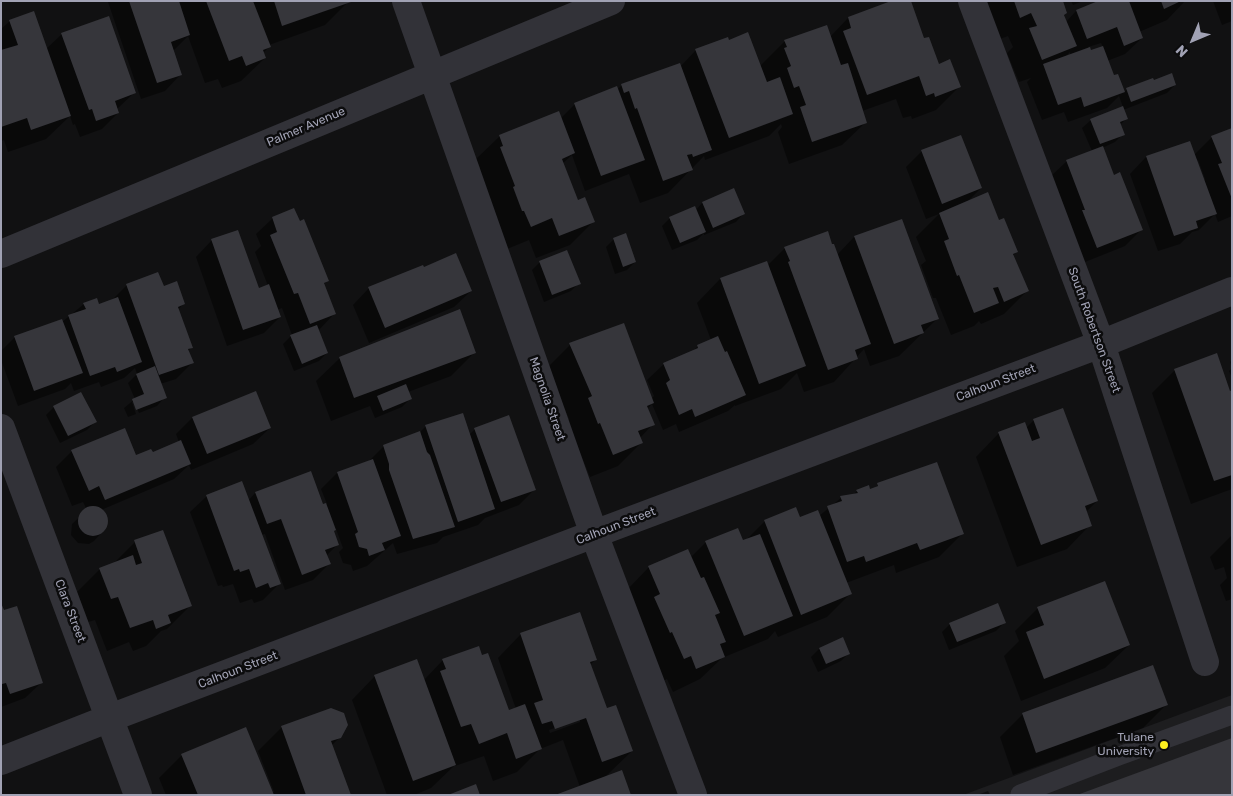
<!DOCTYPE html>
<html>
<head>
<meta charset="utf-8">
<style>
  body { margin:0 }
  #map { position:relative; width:1233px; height:796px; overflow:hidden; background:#111112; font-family:Rubik,sans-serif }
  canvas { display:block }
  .frame { position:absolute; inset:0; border:2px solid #a1a2b4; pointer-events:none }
  .north { position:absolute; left:1168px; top:15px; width:50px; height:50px; -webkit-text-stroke:4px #0c0c0d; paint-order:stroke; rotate:225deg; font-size:14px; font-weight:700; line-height:20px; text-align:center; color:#a1a2b4 }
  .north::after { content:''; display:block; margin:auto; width:18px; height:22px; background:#a1a2b4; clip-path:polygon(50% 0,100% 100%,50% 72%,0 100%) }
</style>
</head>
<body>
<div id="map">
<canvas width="1233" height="796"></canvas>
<div class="frame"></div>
<div class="north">N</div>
</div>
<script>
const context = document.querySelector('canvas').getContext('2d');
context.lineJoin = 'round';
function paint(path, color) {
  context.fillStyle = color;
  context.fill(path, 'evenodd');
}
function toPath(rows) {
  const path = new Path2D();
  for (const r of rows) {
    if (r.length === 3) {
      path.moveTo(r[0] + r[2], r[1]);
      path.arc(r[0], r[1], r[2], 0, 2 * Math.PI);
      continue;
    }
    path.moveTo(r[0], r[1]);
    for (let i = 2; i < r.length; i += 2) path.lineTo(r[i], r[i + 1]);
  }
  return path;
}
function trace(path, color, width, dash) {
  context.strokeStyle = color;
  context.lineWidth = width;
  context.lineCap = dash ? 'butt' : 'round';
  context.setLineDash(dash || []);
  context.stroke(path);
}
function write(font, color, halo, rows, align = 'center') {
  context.font = font + ' Rubik,sans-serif';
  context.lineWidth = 5;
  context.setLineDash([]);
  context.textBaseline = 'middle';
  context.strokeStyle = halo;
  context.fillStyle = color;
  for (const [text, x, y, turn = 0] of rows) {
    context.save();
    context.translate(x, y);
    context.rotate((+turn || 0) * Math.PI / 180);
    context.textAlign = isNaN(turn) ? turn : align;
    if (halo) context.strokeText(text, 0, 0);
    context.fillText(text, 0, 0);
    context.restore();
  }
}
paint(toPath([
  [1232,695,1232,795,963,795]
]), '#1d1d1f');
paint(toPath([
  [109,1,348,1,348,2,325,25,269,45,269,47,263,53,265,58,241,81,222,88,218,79,205,83,188,36,173,51,181,74,165,91,141,99,108,2],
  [895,1,924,40,938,65,959,87,936,110,912,119,911,116,903,118,896,99,862,111,866,122,842,145,789,164,778,132,782,127,781,124,769,136,705,160,704,156,668,193,640,203,629,174,585,191,572,155,562,164,577,201,593,222,570,245,536,258,529,240,507,249,477,171,480,168,476,159,500,136,561,118,575,104,617,90,621,86,679,65,680,67,696,50,760,66,785,41,830,37,848,18],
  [974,1,1061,1,1066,22,1076,11,1101,1,1185,1,1167,20,1139,32,1142,38,1125,54,1107,61,1113,77,1124,92,1127,89,1153,82,1175,85,1167,93,1123,110,1126,119,1120,125,1123,134,1115,142,1102,148,1113,176,1141,230,1125,246,1080,264,1050,177,1067,161,1092,151,1082,128,1091,120,1123,107,1119,96,1107,108,1068,122,1064,112,1042,120,1027,82,1031,78,1019,82,1007,53,1013,47,1008,36,997,40],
  [1101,43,1103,47,1090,52,1088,47],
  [1070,52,1071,56,1064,58],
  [1071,1,1083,1,1073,5],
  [1213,1,1232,1,1232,21,1222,25],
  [10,21,46,49,62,34,135,92,117,109,118,113,102,129,80,137,75,124,73,125,70,116,46,139,8,152,4,140,1,141,1,29],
  [1232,129,1232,216,1218,222,1215,214,1199,230,1192,232,1180,244,1158,251,1130,174,1146,157,1189,142,1194,155,1212,137],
  [1198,160,1205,179,1203,181,1196,161],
  [922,151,981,188,967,202,999,222,1016,252,1013,256,1027,291,1004,314,981,324,979,321,974,326,951,335,936,298,933,298,921,265,926,261,916,237,939,214,926,219,906,167],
  [734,190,744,213,736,222,704,235,704,233,697,240,672,250,662,226,670,218,696,210,702,203],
  [273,218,327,281,323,285,334,314,318,331,327,353,319,361,294,371,283,344,292,335,282,308,277,310,280,317,264,333,227,346,196,257,212,240,258,290,268,286,255,252,261,246,256,234],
  [901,221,938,318,899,356,870,366,864,349,834,382,804,392,797,373,781,389,735,406,735,405,728,411,679,432,676,424,663,430,652,404,647,409,653,424,640,438,641,443,618,466,590,477,577,445,565,422,569,419,547,368,570,345,651,399,654,396,647,380,664,364,692,352,698,346,711,340,697,303,720,279,766,263,767,266,785,248,831,246,837,255,854,237],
  [614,239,635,262,627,270,615,274,606,247],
  [540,262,579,283,571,291,544,302,532,270],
  [127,285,163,288,183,304,178,310,192,347,188,351,192,363,176,379,160,384,165,397,157,406,139,413,134,402,132,402,136,414,128,417,124,408,135,399,128,383,137,374,135,368,124,378,101,387,99,382,74,391,71,383,65,389,18,406,1,360,1,351,15,337,62,322,84,304,99,306,110,302],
  [369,288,471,291,454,307,369,343,353,305],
  [474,353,451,376,408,392,410,399,402,407,375,418,370,406,331,421,316,381,340,358],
  [1232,360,1232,378,1229,371,1232,368,1230,362],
  [1175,370,1230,392,1232,392,1232,489,1191,504,1152,393],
  [255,393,270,428,253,444,191,470,189,465,174,479,101,510,107,517,106,528,94,541,89,544,78,543,71,535,72,524,87,510,83,502,72,506,56,467,72,451,135,457,152,454,179,442,176,434,192,418],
  [54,407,95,422,87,430,60,443,46,415],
  [1034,420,1097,501,1086,512,1090,525,1067,549,1017,567,976,457,999,433,1026,428],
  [426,426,469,435,475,429,535,489,519,505,485,518,478,525,443,537,437,543,397,554,393,543,367,566,353,571,351,565,343,563,339,552,343,548,336,529,333,532,337,545,326,556,329,564,313,580,285,590,265,534,261,535,279,584,263,600,254,603,252,599,240,603,233,584,223,587,222,585,218,586,190,512,207,496,248,501,255,493,322,505,327,504,321,489,337,473,368,462,384,446,419,433],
  [878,485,962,534,939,557,896,573,894,565,846,583,850,594,827,617,778,637,775,631,768,639,722,658,700,679,673,692,667,679,661,682,626,591,649,567,691,557,706,542,745,541,765,521,819,516,841,498,853,495,857,491,874,489],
  [1232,535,1232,599,1226,601,1220,585,1227,578,1224,567,1215,570,1210,557],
  [135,542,190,606,167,629,161,631,146,646,133,651,129,642,107,651,95,620,88,622,77,592,100,569,112,565],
  [1,606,42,682,25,698,1,707],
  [1038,608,1129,645,1105,668,1021,701,1004,656,1019,641,1015,631],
  [1004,623,996,631,949,650,942,632,950,624],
  [521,634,596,659,590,665,606,710,632,751,605,777,580,787,563,740,540,749,517,772,493,781,484,756,455,766,455,765,431,788,414,795,387,795,352,700,375,676,424,680,443,660,508,712,516,709,498,658],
  [580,719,580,722,550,733,549,730],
  [842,639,849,653,841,661,818,672,811,657,819,649],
  [1166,705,1143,728,1013,775,1000,737,1023,714],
  [282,727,340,737,331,746,349,795,166,795,159,778,182,755,272,793,274,792,258,751],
  [988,791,990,795,977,795]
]), '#0007');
paint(toPath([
  [129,1,179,1,190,35,171,42,182,75,157,83],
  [206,1,253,1,271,47,263,50,266,58,246,66,242,56,229,61],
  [274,1,350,1,351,2,282,26],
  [891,1,911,1,924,38,929,37,939,64,950,59,961,87,935,97,934,93,926,96,919,76,867,95,843,31,851,28,848,17],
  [1014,1,1063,1,1067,13,1064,15,1077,46,1042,60,1029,28,1037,26,1031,13,1020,18],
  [1098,1,1129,1,1143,38,1124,46,1117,27,1087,39,1076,10],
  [1161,1,1181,1,1164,9],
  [34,11,71,116,31,130,27,118,1,127,1,50,18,45,9,20],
  [109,16,136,93,115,101,119,113,96,121,92,109,89,110,61,33],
  [827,25,841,65,848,63,867,123,812,142,800,107,806,105,799,86,794,88,787,68,791,66,784,48,787,47,784,40],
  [748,32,767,82,780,77,793,114,729,138,695,49,728,37,729,40],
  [1103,46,1114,75,1118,74,1125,92,1084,107,1081,97,1058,105,1043,64,1090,47,1091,50],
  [680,63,712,150,693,157,692,154,687,155,693,170,663,181,637,108,635,109,629,91,624,93,621,84],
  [1172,73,1176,85,1131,102,1126,88,1153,78,1154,80],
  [617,86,645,160,601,176,574,103],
  [1123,106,1128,119,1120,122,1125,135,1100,144,1090,119],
  [559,111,575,153,562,159,578,200,585,197,595,222,559,236,552,218,531,227,524,211,522,211,513,187,515,186,500,147,503,146,499,135],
  [1232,128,1232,199,1218,164,1222,163,1211,136],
  [961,135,982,188,942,204,921,150],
  [1190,141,1217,214,1196,221,1198,228,1174,236,1146,156],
  [1103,146,1114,175,1120,172,1143,230,1097,248,1082,210,1085,210,1066,160],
  [734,188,745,214,713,228,702,202],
  [988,192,999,220,1004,218,1018,252,1013,254,1029,291,1004,302,998,287,993,288,999,303,974,313,959,275,957,276,944,241,949,239,939,213],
  [695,206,706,232,680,243,669,217],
  [294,208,300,221,304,219,329,281,324,283,336,314,310,324,298,293,294,294,270,235,277,232,272,217],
  [902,219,939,319,921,325,924,333,894,344,854,236],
  [238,230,259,288,269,284,281,317,243,330,211,239],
  [828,231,832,244,834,244,871,344,855,350,858,359,828,370,788,262,790,261,784,247],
  [626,233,636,262,623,267,613,238],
  [567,250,581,284,552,295,539,261],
  [456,253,472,291,385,328,368,287,423,265,424,267],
  [767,261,806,366,759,384,720,278],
  [158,272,164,286,177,281,185,304,178,307,193,348,188,349,194,363,159,375,126,284],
  [118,297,142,362,117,372,115,367,90,376,68,315,86,309,83,303,97,298,99,304],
  [460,309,476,353,354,398,339,357],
  [62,319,83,373,34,391,14,336],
  [624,323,654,403,647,406,655,425,638,431,643,443,613,455,600,423,598,424,588,398,592,396,569,343],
  [317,325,328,353,302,364,290,335],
  [718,336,725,352,727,351,746,395,695,417,692,409,679,415,666,383,670,380,663,363,698,348,697,345],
  [1217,353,1230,391,1232,390,1232,475,1214,481,1174,369],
  [155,366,167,398,136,410,132,399,144,394,136,374],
  [406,384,412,399,383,411,377,396],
  [256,391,271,428,207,454,192,417],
  [81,392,97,422,68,436,53,406],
  [1063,408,1098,501,1085,506,1092,526,1041,545,998,432,1025,422,1032,441,1040,438,1033,419],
  [463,413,495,509,458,522,425,425],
  [509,415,536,490,501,502,474,428],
  [125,428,136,455,151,449,153,452,181,440,191,464,105,500,99,486,89,491,71,450],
  [420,431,427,452,430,455,455,527,413,539,389,470,389,464,383,445],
  [373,459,401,536,382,543,385,550,369,556,367,549,359,547,355,534,358,532,337,472],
  [937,462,964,534,920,550,917,543,866,562,864,556,847,562,827,506,842,501,840,496,858,493,856,490,869,485,870,489,878,486,877,483],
  [311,471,323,504,326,503,336,530,334,531,339,545,325,550,331,564,302,575,281,519,267,524,255,492],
  [242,481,281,584,270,588,268,583,256,588,249,569,240,572,239,569,234,571,206,495],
  [93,521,15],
  [796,507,800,517,818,510,852,594,801,615,764,520],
  [738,528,743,540,760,534,793,616,744,636,705,541],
  [163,530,192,606,168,615,171,623,156,629,153,620,130,628,118,597,111,599,99,568,133,555,136,565,142,563,134,540],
  [688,549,701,578,704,577,720,613,715,615,726,642,720,644,725,657,696,669,691,656,684,659,672,632,670,633,654,597,660,594,648,566],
  [1105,581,1130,645,1044,679,1026,632,1044,625,1037,607],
  [1,603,4,610,17,606,43,683,10,694,6,683,2,684,1,682],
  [998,603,1006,623,957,642,949,623],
  [580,612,597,660,590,662,607,708,616,705,633,751,602,762,586,718,555,729,552,721,542,724,534,703,543,700,520,633],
  [843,637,850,654,826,664,819,648],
  [479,646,482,655,488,653,509,710,525,704,542,749,516,759,507,733,479,744,471,724,461,727,440,671,446,669,442,659],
  [417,659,456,765,413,781,374,675],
  [1153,665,1168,705,1036,753,1022,713],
  [331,708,344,713,348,725,341,738,331,741,351,795,306,795,281,726],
  [246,727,274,795,198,795,181,754],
  [1232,738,1232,795,1077,795],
  [622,770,631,795,555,795],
  [476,784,480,795,448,795]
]), '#36363b');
trace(toPath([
  [1020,794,1119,756,1232,715]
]), '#323238', 19);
trace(toPath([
  [406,1,594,534,693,795],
  [972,1,1101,344,1205,662],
  [1,254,611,1],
  [1,428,138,795],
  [1,761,110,718,594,534,1101,344,1232,291]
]), '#323238', 28);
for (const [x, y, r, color] of [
  [1164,745,5,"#fcee1f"]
]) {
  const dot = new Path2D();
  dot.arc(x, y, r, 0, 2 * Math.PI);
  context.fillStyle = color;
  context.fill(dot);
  trace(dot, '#0c0c0d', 2);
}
write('12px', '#a1a2b4', '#0c0c0d', [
  ["Palmer Avenue",306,127,-23],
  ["South Robertson Street",1094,330,70],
  ["Calhoun Street",996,383,-21],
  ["Magnolia Street",547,399,71],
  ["Calhoun Street",616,526,-21],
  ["Clara Street",70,611,69],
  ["Calhoun Street",238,670,-21]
]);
write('12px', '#a1a2b4', '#0c0c0d', [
  ["Tulane",1154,738],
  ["University",1154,752]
], 'right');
</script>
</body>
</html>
